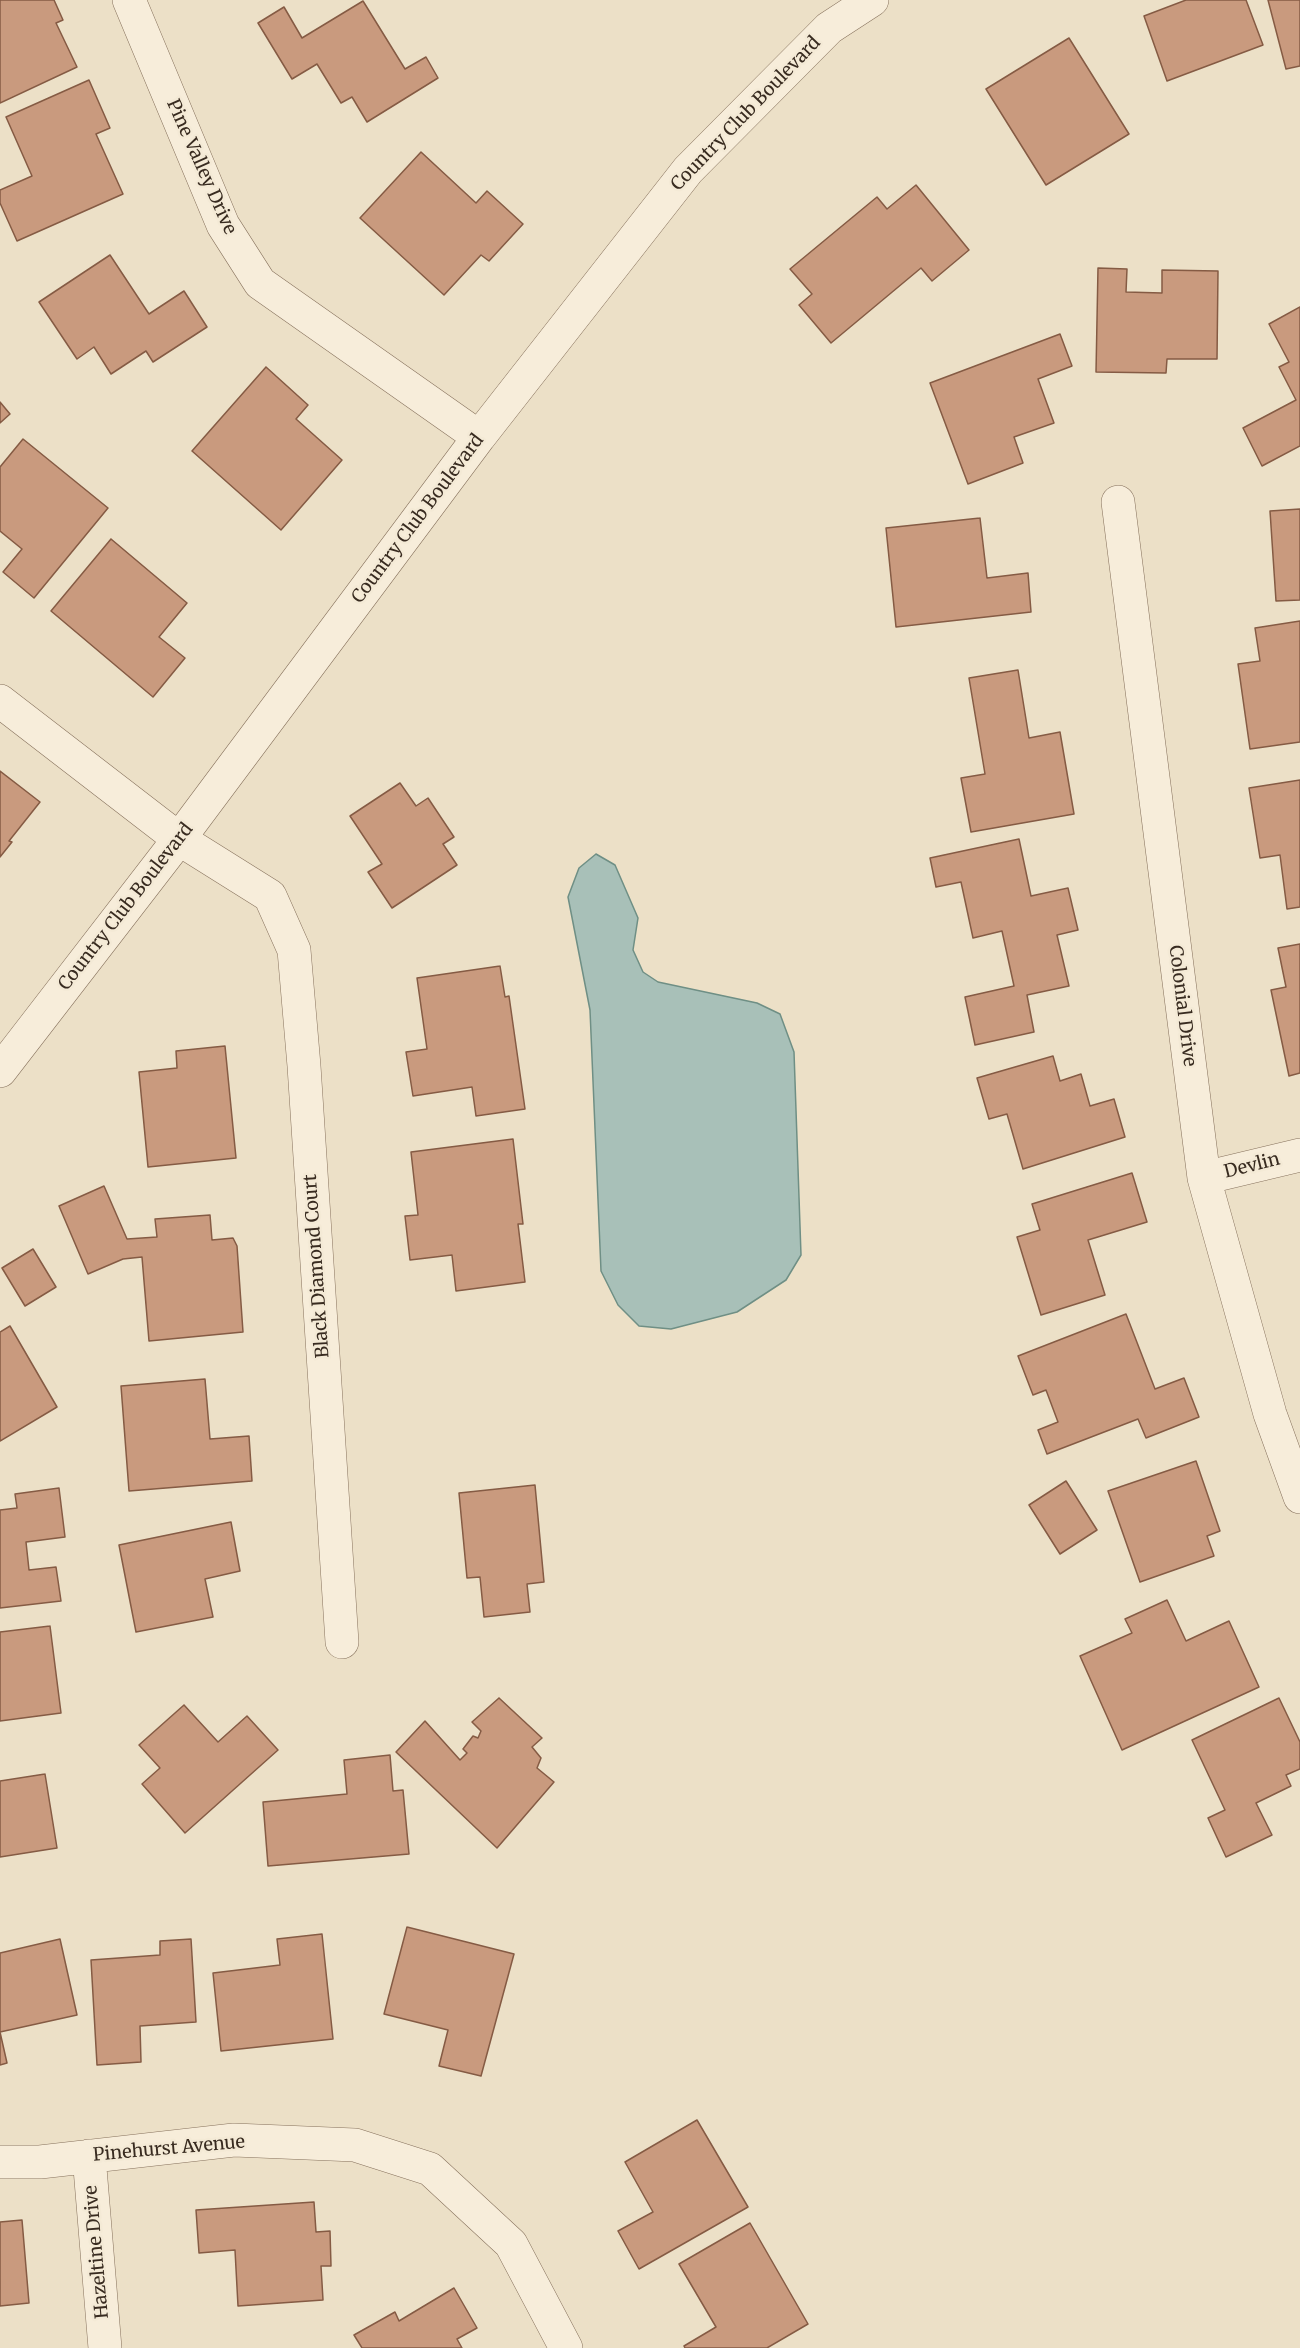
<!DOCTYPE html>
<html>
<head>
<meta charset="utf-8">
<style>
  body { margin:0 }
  canvas { display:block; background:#ece0c7 }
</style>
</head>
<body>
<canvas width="1300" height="2348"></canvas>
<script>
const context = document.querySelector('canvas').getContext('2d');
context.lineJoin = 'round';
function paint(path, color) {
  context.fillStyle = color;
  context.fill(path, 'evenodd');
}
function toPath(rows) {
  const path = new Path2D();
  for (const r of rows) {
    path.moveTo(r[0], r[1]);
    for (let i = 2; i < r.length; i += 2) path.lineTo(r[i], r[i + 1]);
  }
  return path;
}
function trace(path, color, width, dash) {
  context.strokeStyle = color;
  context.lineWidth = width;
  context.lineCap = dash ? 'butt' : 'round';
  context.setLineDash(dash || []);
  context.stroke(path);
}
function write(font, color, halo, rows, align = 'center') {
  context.font = font + ' Merriweather,serif';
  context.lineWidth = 5;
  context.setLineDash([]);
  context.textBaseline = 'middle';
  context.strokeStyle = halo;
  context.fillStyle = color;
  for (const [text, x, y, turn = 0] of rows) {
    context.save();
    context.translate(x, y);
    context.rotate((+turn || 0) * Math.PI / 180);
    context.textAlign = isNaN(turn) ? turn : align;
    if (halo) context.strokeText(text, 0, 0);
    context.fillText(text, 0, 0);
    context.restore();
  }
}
const water = toPath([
  [596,854,615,865,638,918,633,950,643,972,658,982,757,1003,780,1014,794,1052,801,1255,786,1280,737,1312,671,1329,639,1326,618,1305,601,1271,590,1010,568,897,579,868,596,854]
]);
paint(water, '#a8c0b8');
trace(water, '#6f8f85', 1.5);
const building = toPath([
  [0,0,54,0,63,20,56,23,77,67,0,103,0,0],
  [1186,0,1246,0,1263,45,1167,81,1144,16,1186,0],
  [1268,0,1300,0,1300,66,1286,69,1268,0],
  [363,1,405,69,426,57,438,78,367,122,352,97,341,103,317,64,292,79,258,23,284,7,302,38,363,1],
  [1069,38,1129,134,1046,185,986,89,1069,38],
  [89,80,110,128,96,134,123,194,17,241,0,203,0,190,32,176,6,117,89,80],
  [421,152,476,203,487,191,523,224,489,261,481,255,444,295,360,218,421,152],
  [916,185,969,250,932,281,921,268,831,343,799,305,812,294,790,269,877,197,887,209,916,185],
  [110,255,149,314,184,291,207,327,153,362,146,351,111,374,94,347,77,359,39,302,110,255],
  [1098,268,1127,269,1126,292,1162,293,1162,270,1218,271,1217,359,1167,359,1166,373,1096,372,1098,268],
  [1300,307,1300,446,1262,466,1243,428,1296,400,1279,367,1289,362,1269,324,1300,307],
  [1060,334,1072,366,1038,379,1054,423,1014,437,1023,463,968,484,930,383,1060,334],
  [266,367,308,405,296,419,342,460,281,530,192,451,266,367],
  [0,402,10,414,0,423,0,402],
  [23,439,108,508,34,598,3,572,22,549,0,531,0,467,23,439],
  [1300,509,1300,600,1276,601,1270,511,1300,509],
  [980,518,987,578,1028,573,1031,612,896,627,886,528,980,518],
  [111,539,187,603,159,637,185,658,153,697,51,611,111,539],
  [1300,621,1300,742,1250,749,1238,664,1260,661,1255,628,1300,621],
  [1018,670,1029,738,1060,732,1074,814,971,832,961,778,985,774,969,678,1018,670],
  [0,771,40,802,9,841,12,842,0,857,0,771],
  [1300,780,1300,907,1287,909,1280,855,1260,858,1249,788,1300,780],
  [400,783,416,806,428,798,454,837,443,844,457,865,392,908,368,872,382,864,350,816,400,783],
  [1019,839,1031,896,1068,888,1078,930,1057,935,1069,986,1027,995,1034,1032,975,1045,965,997,1014,986,1002,931,973,938,961,882,936,887,930,858,1019,839],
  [1300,944,1300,1073,1289,1076,1271,990,1286,987,1278,948,1300,944],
  [500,966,505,997,509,996,525,1109,476,1116,472,1087,413,1096,406,1052,427,1049,417,978,500,966],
  [225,1046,236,1158,148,1167,139,1072,177,1068,176,1051,225,1046],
  [1053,1056,1060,1081,1081,1074,1090,1106,1114,1099,1125,1137,1023,1169,1007,1114,989,1119,977,1078,1053,1056],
  [513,1139,523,1224,518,1224,525,1282,456,1291,452,1255,410,1260,405,1216,418,1215,411,1152,513,1139],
  [1132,1173,1147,1222,1088,1240,1105,1295,1041,1315,1017,1237,1040,1230,1032,1204,1132,1173],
  [104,1186,127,1239,157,1237,155,1219,210,1215,212,1240,233,1238,237,1246,243,1332,149,1341,142,1257,123,1259,88,1274,59,1206,104,1186],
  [33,1249,56,1287,25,1306,2,1268,33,1249],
  [1126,1314,1155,1389,1184,1378,1199,1417,1146,1438,1138,1419,1047,1454,1038,1430,1058,1422,1046,1390,1033,1395,1018,1356,1126,1314],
  [10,1326,57,1407,0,1441,0,1332,10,1326],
  [205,1379,210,1439,249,1436,252,1481,129,1491,121,1386,205,1379],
  [1196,1461,1220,1531,1207,1536,1214,1556,1140,1582,1108,1491,1196,1461],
  [1066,1481,1097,1530,1060,1554,1029,1505,1066,1481],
  [535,1485,544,1582,527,1584,530,1612,484,1617,480,1577,467,1578,459,1493,535,1485],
  [59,1488,65,1537,26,1542,29,1570,56,1567,61,1601,0,1608,0,1510,17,1508,15,1494,59,1488],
  [231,1522,240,1571,205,1579,213,1617,136,1632,119,1545,231,1522],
  [1167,1600,1186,1641,1229,1621,1259,1687,1122,1750,1080,1656,1132,1633,1125,1619,1167,1600],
  [50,1626,61,1713,0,1721,0,1632,50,1626],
  [499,1698,542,1738,532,1747,541,1758,537,1768,554,1782,497,1848,396,1752,425,1721,460,1760,467,1753,463,1749,473,1736,478,1738,481,1731,472,1722,499,1698],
  [1279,1698,1300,1742,1300,1769,1286,1775,1291,1786,1256,1803,1272,1835,1226,1857,1208,1818,1225,1810,1192,1740,1279,1698],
  [184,1705,218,1742,247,1716,278,1750,185,1833,142,1784,160,1768,139,1745,184,1705],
  [390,1755,393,1791,403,1790,409,1854,268,1866,263,1802,347,1794,344,1760,390,1755],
  [45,1774,57,1848,0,1857,0,1781,45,1774],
  [407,1927,514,1954,481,2076,439,2066,448,2030,384,2014,407,1927],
  [322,1934,333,2039,221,2051,213,1973,280,1965,277,1939,322,1934],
  [60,1939,77,2015,0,2032,0,1953,60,1939],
  [191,1939,196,2022,140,2026,141,2062,97,2065,91,1960,160,1955,160,1941,191,1939],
  [0,2032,7,2063,0,2065,0,2032],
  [697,2120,748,2207,639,2269,618,2231,653,2212,625,2162,697,2120],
  [314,2202,316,2232,330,2231,331,2266,321,2266,323,2300,238,2306,235,2250,199,2253,196,2210,314,2202],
  [22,2220,29,2303,0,2306,0,2222,22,2220],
  [750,2223,808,2324,767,2348,685,2348,684,2346,716,2327,679,2264,750,2223],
  [454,2288,477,2328,457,2339,462,2348,362,2348,354,2335,395,2312,399,2321,454,2288]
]);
paint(building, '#c99a7e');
trace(building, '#855b44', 1.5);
const minor = toPath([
  [129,0,223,225,260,283,479,437],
  [1118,502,1204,1178,1270,1414,1300,1497],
  [0,701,179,839,270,896,294,950,304,1066,342,1642],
  [0,1071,179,839,479,437,688,170,829,28,872,0],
  [1204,1178,1300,1155],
  [89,2156,105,2348],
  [0,2162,40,2162,234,2140,355,2145,430,2169,511,2244,566,2348]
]);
trace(minor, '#87725d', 34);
trace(minor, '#f7edda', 33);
write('18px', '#382b20', '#f4ead6', [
  ["Country Club Boulevard",746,114,-46],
  ["Pine Valley Drive",201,167,66],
  ["Country Club Boulevard",418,519,-53],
  ["Country Club Boulevard",126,907,-52],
  ["Colonial Drive",1182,1006,83],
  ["Devlin",1252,1166,-14],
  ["Black Diamond Court",317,1266,-94],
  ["Pinehurst Avenue",169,2149,-5],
  ["Hazeltine Drive",97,2252,-95]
]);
</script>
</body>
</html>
